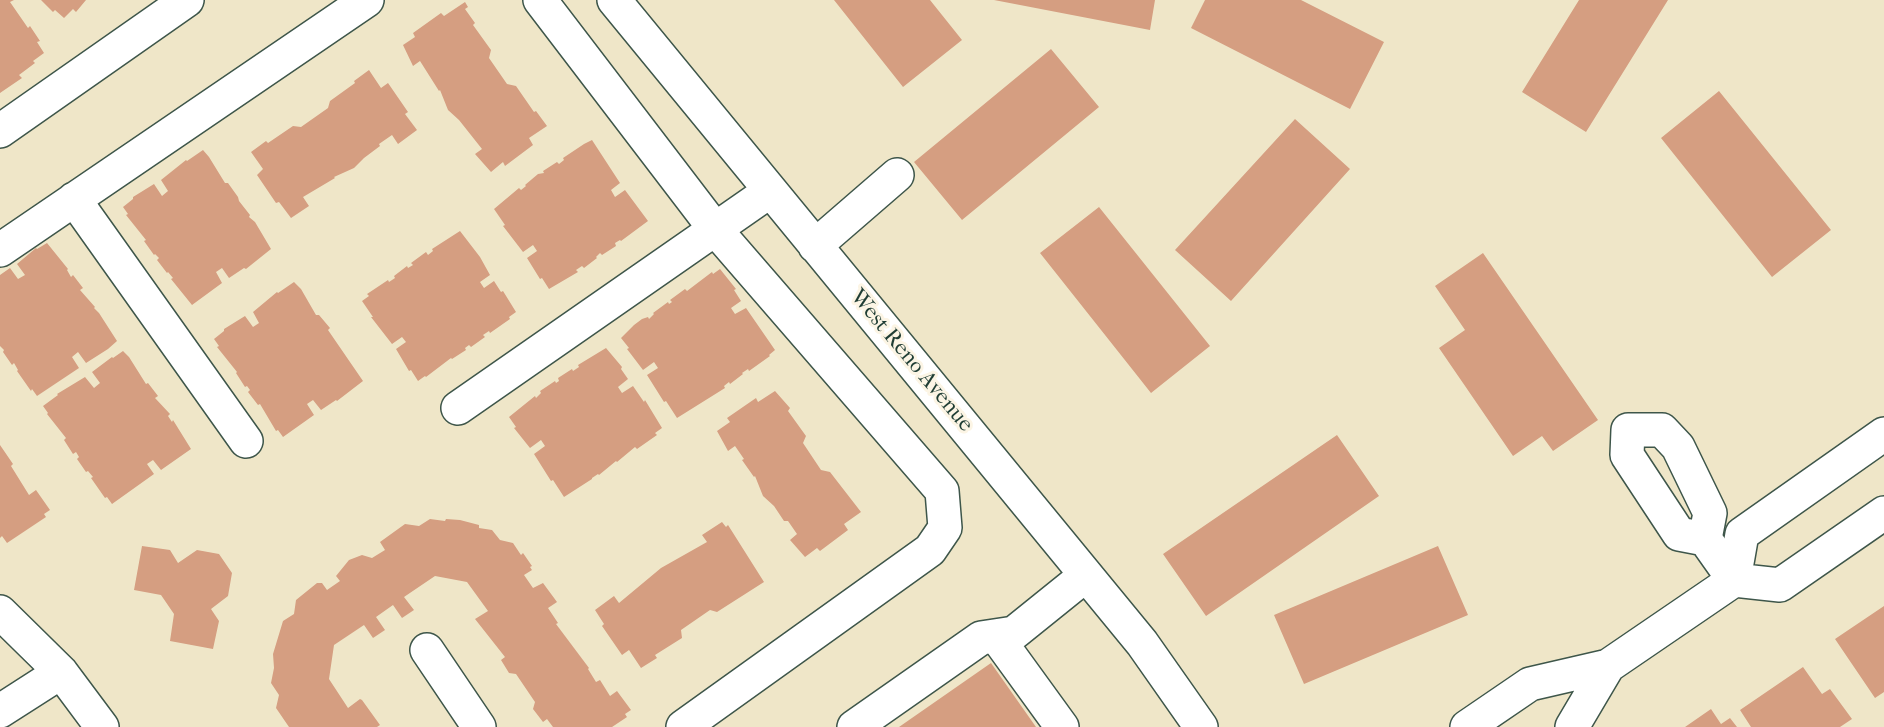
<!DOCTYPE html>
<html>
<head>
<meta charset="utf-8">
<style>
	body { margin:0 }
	canvas { display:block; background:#efe6c8 }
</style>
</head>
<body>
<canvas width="1884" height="727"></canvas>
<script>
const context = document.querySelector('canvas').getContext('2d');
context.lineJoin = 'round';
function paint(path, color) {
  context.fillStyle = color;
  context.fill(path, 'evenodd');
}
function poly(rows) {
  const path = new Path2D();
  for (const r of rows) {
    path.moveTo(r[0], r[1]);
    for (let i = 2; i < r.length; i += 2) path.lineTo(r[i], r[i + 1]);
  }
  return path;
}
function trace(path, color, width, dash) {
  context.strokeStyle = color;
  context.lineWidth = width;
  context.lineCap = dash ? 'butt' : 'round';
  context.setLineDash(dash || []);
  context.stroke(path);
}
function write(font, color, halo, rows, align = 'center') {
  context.font = font + ' "IM FELL French Canon",serif';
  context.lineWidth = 6;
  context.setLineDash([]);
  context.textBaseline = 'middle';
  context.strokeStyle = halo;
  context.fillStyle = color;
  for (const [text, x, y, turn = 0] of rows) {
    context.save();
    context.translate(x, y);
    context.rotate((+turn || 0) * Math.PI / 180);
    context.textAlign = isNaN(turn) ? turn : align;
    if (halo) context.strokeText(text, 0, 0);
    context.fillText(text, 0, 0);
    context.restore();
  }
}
paint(poly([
	[0,0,14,0,10,2,28,28,30,26,40,41,37,42,44,53,33,61,35,63,19,75,22,78,0,93],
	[41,0,86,0,76,12,73,9,64,18,55,10,53,12],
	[834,0,930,0,962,40,903,87],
	[994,0,1155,0,1150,30],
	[1205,0,1301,0,1384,42,1350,109,1191,28],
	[1579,0,1668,0,1586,132,1522,92],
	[465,2,468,7,465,9,475,23,473,25,491,50,489,58,507,84,516,86,534,112,536,111,547,126,529,138,533,145,505,166,503,162,491,172,475,154,482,149,459,120,448,110,440,90,439,91,420,61,413,66,403,45,415,37,413,33,441,13,444,16],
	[1051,49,1099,107,962,220,914,162],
	[369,70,381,88,388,83,408,112,405,114,417,130,398,144,392,135,379,144,380,146,364,158,354,168,334,177,335,178,303,197,309,206,291,218,279,202,276,203,257,175,263,169,251,152,266,141,268,143,293,126,301,127,328,108,330,101,355,83,354,81],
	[1719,91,1831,230,1772,277,1661,138],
	[1295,119,1350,169,1231,301,1175,250],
	[592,140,620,183,611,190,615,197,625,190,648,221,621,241,620,240,615,243,616,246,602,255,600,253,596,257,597,258,584,268,582,266,576,270,578,272,549,289,542,278,540,279,527,258,537,251,533,245,523,252,503,226,505,225,494,209,519,188,521,190,526,186,525,185,538,174,544,173,543,171,557,162,559,164,564,160,563,158,584,144],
	[203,150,209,157,225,183,228,183,238,197,239,201,250,215,249,217,255,222,271,249,246,269,244,268,229,278,222,268,216,272,222,283,192,305,171,279,173,278,168,272,167,273,157,260,159,258,155,254,154,255,144,241,146,240,126,215,128,214,123,207,133,199,133,197,154,184,162,196,168,191,161,180,186,160,187,161],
	[1099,207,1210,346,1151,393,1040,253],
	[460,231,480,257,490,275,480,282,484,288,494,281,501,292,503,291,516,312,509,317,510,319,490,333,489,331,483,335,485,337,471,347,469,345,465,348,466,350,452,359,451,358,426,377,425,376,418,381,411,370,409,371,396,349,406,342,402,337,392,344,371,317,373,317,362,301,369,296,367,294,388,280,389,282,395,278,394,276,407,266,408,268,413,265,411,263,426,252,428,255,433,251,432,249],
	[47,243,68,269,67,270,71,277,73,275,83,288,80,290,95,307,94,308,99,313,117,341,108,349,86,363,78,352,72,357,79,368,37,396,32,389,31,391,17,371,18,370,14,363,12,365,3,352,4,350,0,346,0,275,10,268,18,279,25,275,17,264,36,248,37,249],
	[1483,253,1598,420,1553,451,1542,436,1513,456,1439,348,1465,330,1435,286],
	[720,269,736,289,734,290,741,301,731,308,735,314,746,308,775,350,769,355,770,356,749,371,748,369,742,373,743,374,730,384,729,382,724,386,725,388,677,418,666,401,664,402,647,375,658,368,654,362,643,370,627,349,629,348,621,338,634,325,642,319,648,317,649,319,654,314,653,313,668,302,669,304,672,302,670,300,685,289,687,291,712,272,713,274],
	[294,282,301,289,316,315,319,315,330,328,328,330,363,381,337,401,336,400,321,410,313,400,307,404,314,415,283,437,278,430,276,431,260,404,258,405,248,392,250,390,247,386,245,387,236,373,237,372,217,347,219,346,214,339,224,331,224,329,245,316,253,327,259,323,253,312,277,292,278,293],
	[606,348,622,367,621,369,628,379,618,387,622,393,633,386,644,402,645,400,662,428,655,433,657,435,637,449,635,447,617,462,616,461,599,475,598,474,592,478,592,479,564,497,553,480,551,481,534,454,545,446,541,440,530,448,514,428,516,427,509,417,535,396,536,398,541,393,540,391,555,381,556,383,559,381,558,378,572,369,573,371,579,367,578,365],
	[123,351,129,357,146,384,148,383,158,396,155,398,170,414,168,416,172,422,173,420,191,449,161,470,153,460,147,464,154,474,112,504,107,497,105,498,91,478,93,477,88,471,86,472,77,459,79,457,76,452,73,454,64,440,66,438,47,414,48,413,43,406,58,395,57,394,85,377,94,388,100,383,92,372,112,357,113,358],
	[775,391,790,408,788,411,806,436,803,443,821,470,830,472,861,512,844,524,848,530,820,551,817,548,805,557,790,540,797,534,788,521,784,521,774,506,763,496,755,476,754,477,742,460,744,459,735,446,728,451,717,431,730,422,727,418,756,398,758,402],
	[1337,435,1379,496,1206,616,1163,554],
	[0,445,13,464,11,466,29,495,36,490,50,510,44,514,46,517,7,543,2,536,0,538],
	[430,519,445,521,446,519,460,520,479,525,479,528,492,530,500,540,513,543,521,555,523,553,532,566,530,567,532,570,524,575,533,588,543,583,557,602,548,608,558,623,556,624,589,668,588,669,596,682,600,680,610,696,617,691,631,710,625,714,627,717,612,727,553,727,547,719,543,722,533,709,535,702,516,674,509,673,501,660,505,657,475,619,488,611,467,582,435,576,404,597,414,610,402,618,393,605,376,617,385,630,373,638,364,625,334,645,329,679,348,708,360,699,362,700,380,725,377,727,289,727,276,708,279,695,271,683,274,668,273,654,283,621,294,614,296,600,317,583,322,583,327,590,340,581,336,576,349,560,362,555,372,558,385,550,380,542,405,524,419,526],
	[722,522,726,527,728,525,764,582,717,612,710,610,681,630,682,638,655,655,657,658,641,668,629,650,622,655,602,626,604,624,595,610,614,596,619,603,661,568,707,542,702,535],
	[142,546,170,550,178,563,197,550,219,554,232,573,228,596,211,609,219,621,213,649,170,641,174,614,161,595,134,590],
	[1438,546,1468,615,1304,684,1274,615],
	[1884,606,1884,692,1875,698,1835,639],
	[991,663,1036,727,899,727],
	[1803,667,1822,694,1830,689,1852,719,1840,727,1751,727,1740,710],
	[1711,709,1721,724,1730,718,1737,727,1685,727]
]), '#d59e81');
const minor = poly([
	[540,0,715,229,942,491,945,528,930,550,683,727],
	[614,0,1142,643,1201,727],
	[0,131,187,0],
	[74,199,246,441],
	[815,246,897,175],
	[0,250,367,0],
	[458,408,770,191],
	[1705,539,1710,513,1678,447,1662,430,1628,430,1627,455,1679,534,1705,539,1734,580],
	[0,612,61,672,102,727],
	[996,636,1062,727],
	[427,650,479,727],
	[0,711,61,672],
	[854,727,981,638,1014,633,1086,575]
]);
const major = poly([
	[1734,580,1742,534,1884,434],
	[1467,727,1530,684,1608,666,1734,580,1780,585,1884,513],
	[1572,727,1608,666]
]);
trace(minor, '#3e564a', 36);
trace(major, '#3e564a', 36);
trace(minor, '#fff', 33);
trace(major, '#fff', 33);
write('22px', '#1f3d34', '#fcf5e5', [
	["West Reno Avenue",911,361,50]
]);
</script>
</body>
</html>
